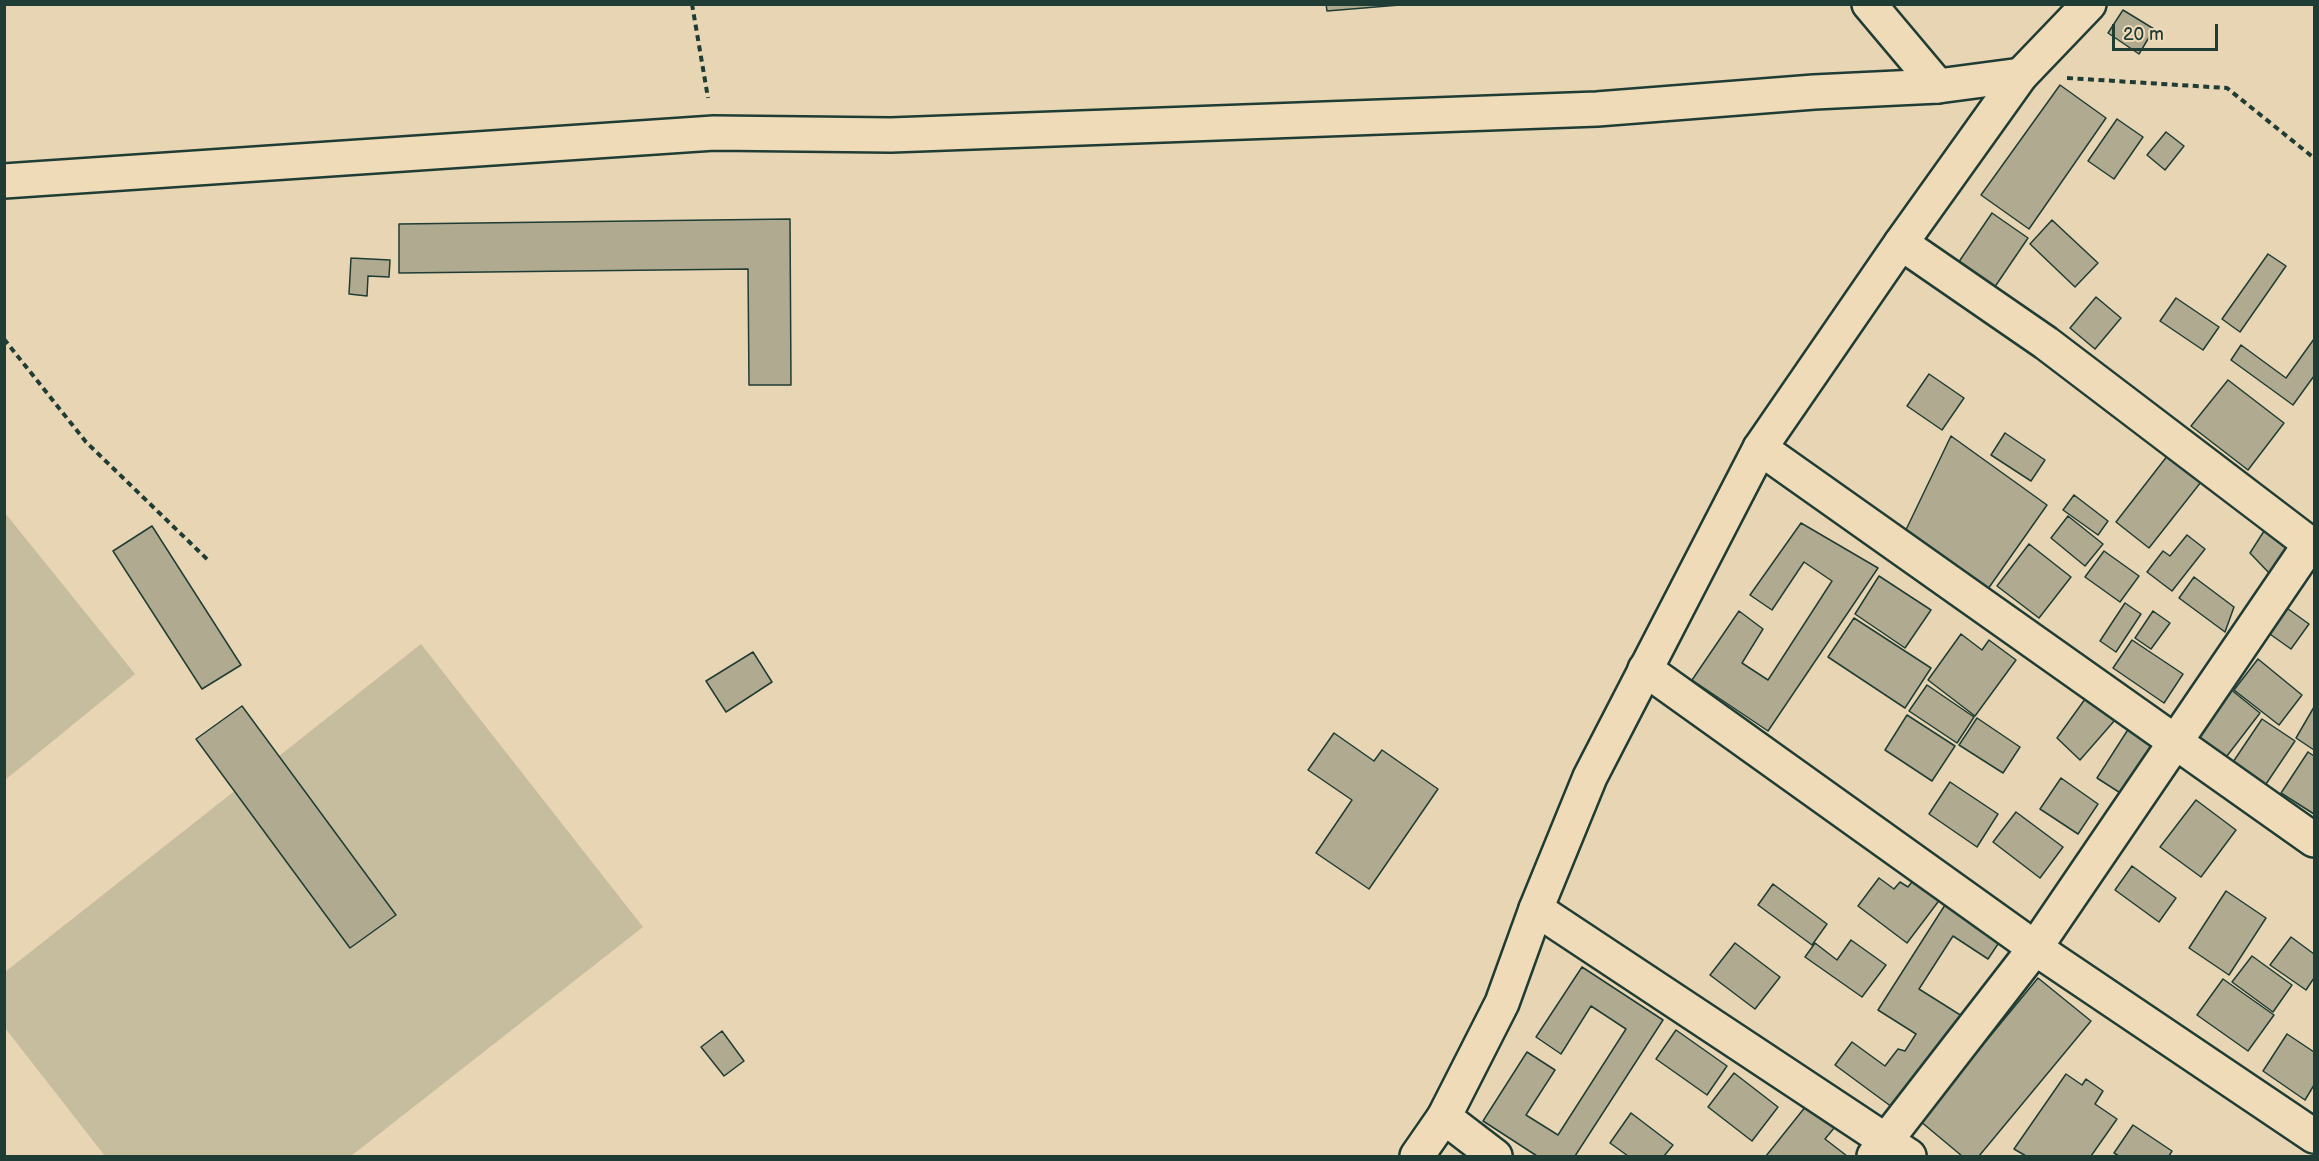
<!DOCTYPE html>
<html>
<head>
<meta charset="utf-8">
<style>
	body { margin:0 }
	#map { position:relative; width:2319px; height:1161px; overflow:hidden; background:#e8d5b4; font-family:"Balsamiq Sans",sans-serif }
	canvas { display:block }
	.frame { position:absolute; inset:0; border:6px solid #1f3d34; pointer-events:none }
	.scale { position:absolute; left:2112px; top:24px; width:106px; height:27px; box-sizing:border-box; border:3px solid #1f3d34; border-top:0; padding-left:8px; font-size:18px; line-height:21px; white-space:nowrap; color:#1f3d34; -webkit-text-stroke:4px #f0dbb9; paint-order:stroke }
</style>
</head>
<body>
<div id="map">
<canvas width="2319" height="1161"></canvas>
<div class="frame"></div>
<div class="scale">20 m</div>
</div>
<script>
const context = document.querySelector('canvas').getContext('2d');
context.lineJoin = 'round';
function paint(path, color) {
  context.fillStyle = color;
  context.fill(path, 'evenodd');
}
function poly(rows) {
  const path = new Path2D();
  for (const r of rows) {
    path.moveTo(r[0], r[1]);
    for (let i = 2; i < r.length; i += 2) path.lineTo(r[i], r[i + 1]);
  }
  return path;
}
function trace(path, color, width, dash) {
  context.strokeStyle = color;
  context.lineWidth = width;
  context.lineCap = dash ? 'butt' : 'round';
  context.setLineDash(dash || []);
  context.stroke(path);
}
paint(poly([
	[5,513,135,674,5,780,4,780],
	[421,644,643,927,351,1156,105,1156,5,1028,5,972]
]), '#c6bc9e');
const building = poly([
	[1326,4,1412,4,1327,11,1326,4],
	[2123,10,2154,29,2139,54,2108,33,2123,10],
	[2060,85,2106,118,2029,229,1981,195,2060,85],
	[2117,119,2143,137,2114,179,2088,161,2117,119],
	[2166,132,2184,146,2165,170,2147,155,2166,132],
	[1992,213,2028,238,1990,294,1954,269,1992,213],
	[790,219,791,385,749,385,748,269,399,273,399,224,790,219],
	[2052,220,2098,263,2075,287,2030,244,2052,220],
	[2268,254,2286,266,2240,332,2222,319,2268,254],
	[351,258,390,260,389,277,368,276,367,296,349,294,351,258],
	[2096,297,2121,318,2095,349,2070,328,2096,297],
	[2176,298,2219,327,2203,350,2160,321,2176,298],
	[2314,339,2314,376,2293,405,2231,360,2241,345,2286,378,2314,339],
	[1929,374,1964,398,1942,430,1907,406,1929,374],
	[2228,380,2284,423,2248,470,2191,426,2228,380],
	[2005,433,2045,460,2031,481,1991,455,2005,433],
	[1951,436,2047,505,1983,596,1903,536,1951,436],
	[2168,455,2201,482,2149,548,2116,522,2168,455],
	[2074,495,2108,521,2098,535,2063,510,2074,495],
	[2068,516,2103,544,2085,566,2051,538,2068,516],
	[1801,523,1878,568,1768,731,1692,680,1739,611,1763,629,1742,663,1768,680,1832,581,1804,562,1772,610,1750,595,1801,523],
	[152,526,241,665,202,689,113,551,152,526],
	[2266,528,2289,543,2270,574,2250,553,2266,528],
	[2187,535,2205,549,2172,591,2147,572,2163,551,2170,556,2187,535],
	[2029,544,2071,577,2039,618,1997,586,2029,544],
	[2104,551,2139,576,2120,602,2085,577,2104,551],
	[1879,576,1931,610,1905,648,1855,614,1879,576],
	[2194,577,2234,607,2225,632,2179,598,2194,577],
	[2125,603,2141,614,2116,652,2100,641,2125,603],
	[2284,606,2309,624,2291,649,2267,632,2284,606],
	[2153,611,2170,623,2151,649,2135,638,2153,611],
	[1854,618,1931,668,1905,708,1828,657,1854,618],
	[1961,634,1982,650,1989,640,2016,660,1975,716,1928,680,1961,634],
	[2132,640,2183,674,2164,703,2113,668,2132,640],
	[753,652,772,682,726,712,706,681,753,652],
	[2258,659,2302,695,2279,725,2234,690,2258,659],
	[1927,685,1974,717,1957,743,1909,711,1927,685],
	[2229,688,2260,713,2220,765,2190,742,2229,688],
	[2088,695,2115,720,2080,760,2057,738,2088,695],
	[242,706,396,915,350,948,196,739,242,706],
	[2314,707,2314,750,2296,738,2314,707],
	[1907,715,1955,746,1932,781,1885,750,1907,715],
	[1977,718,2020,747,2003,773,1959,745,1977,718],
	[2262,719,2295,741,2262,790,2229,768,2262,719],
	[2129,728,2156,746,2125,796,2097,778,2129,728],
	[1334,733,1374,761,1382,750,1438,789,1369,889,1316,853,1352,800,1308,770,1334,733],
	[2308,752,2314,756,2314,814,2281,793,2308,752],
	[2061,778,2098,804,2078,834,2040,809,2061,778],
	[1950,782,1998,814,1977,847,1929,814,1950,782],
	[2196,800,2236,830,2201,877,2160,847,2196,800],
	[2016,812,2063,847,2040,878,1993,842,2016,812],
	[2132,866,2176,898,2159,922,2115,890,2132,866],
	[1879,878,1894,889,1900,882,1908,887,1915,878,1941,898,1907,943,1858,906,1879,878],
	[1773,884,1827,924,1812,945,1758,905,1773,884],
	[2226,891,2266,918,2229,975,2189,948,2226,891],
	[1945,905,2000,941,1988,959,1953,936,1919,989,1973,1023,1896,1110,1835,1065,1852,1042,1885,1066,1898,1049,1905,1051,1916,1034,1878,1010,1945,905],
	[2291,937,2314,954,2314,978,2306,990,2270,965,2291,937],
	[1851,940,1886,965,1862,997,1805,957,1815,943,1837,960,1851,940],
	[1735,943,1780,977,1755,1009,1710,975,1735,943],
	[2252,956,2292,985,2273,1012,2232,982,2252,956],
	[1582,967,1663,1020,1575,1156,1537,1156,1483,1121,1527,1052,1555,1070,1526,1115,1558,1135,1626,1029,1591,1006,1561,1054,1536,1037,1582,967],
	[2038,978,2091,1021,1979,1156,1962,1156,1920,1121,2038,978],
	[2223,979,2274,1015,2248,1051,2197,1015,2223,979],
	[1676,1030,1727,1066,1707,1095,1656,1059,1676,1030],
	[722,1031,744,1061,724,1076,701,1047,722,1031],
	[2287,1034,2314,1052,2314,1085,2305,1100,2263,1071,2287,1034],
	[1734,1073,1778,1107,1752,1141,1708,1107,1734,1073],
	[2066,1074,2082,1085,2086,1079,2103,1091,2095,1104,2117,1119,2091,1156,2026,1156,2014,1149,2066,1074],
	[1806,1106,1834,1128,1825,1139,1847,1156,1766,1156,1806,1106],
	[1631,1113,1673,1145,1664,1156,1628,1156,1610,1143,1631,1113],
	[2133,1125,2172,1151,2169,1156,2119,1156,2114,1153,2133,1125]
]);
paint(building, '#b0aa90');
trace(building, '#1f3d34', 1.5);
const minor = poly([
	[1869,4,1938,86],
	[1901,243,2046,343,2314,547],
	[1760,448,2314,840],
	[1645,669,2035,948,2314,1136],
	[1536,909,1909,1156],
	[1444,1117,1495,1156],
	[1874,1156,2035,948,2310,544]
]);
const tertiary = poly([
	[4,181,714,133,891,135,1597,109,1814,92,1938,86,2021,75]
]);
const primary = poly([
	[1417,1156,1444,1117,1502,1003,1536,909,1590,777,1760,448,1901,243,2021,75,2089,4]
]);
trace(minor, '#1f3d34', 38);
trace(tertiary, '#1f3d34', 38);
trace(primary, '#1f3d34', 38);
trace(poly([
	[692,4,708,98],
	[2067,78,2227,88,2314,158],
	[4,339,86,442,210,562]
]), '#1f3d34', 4, [6, 4.5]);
trace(minor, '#f0dbb9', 33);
trace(tertiary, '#f0dbb9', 33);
trace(primary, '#f0dbb9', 33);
</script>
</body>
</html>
